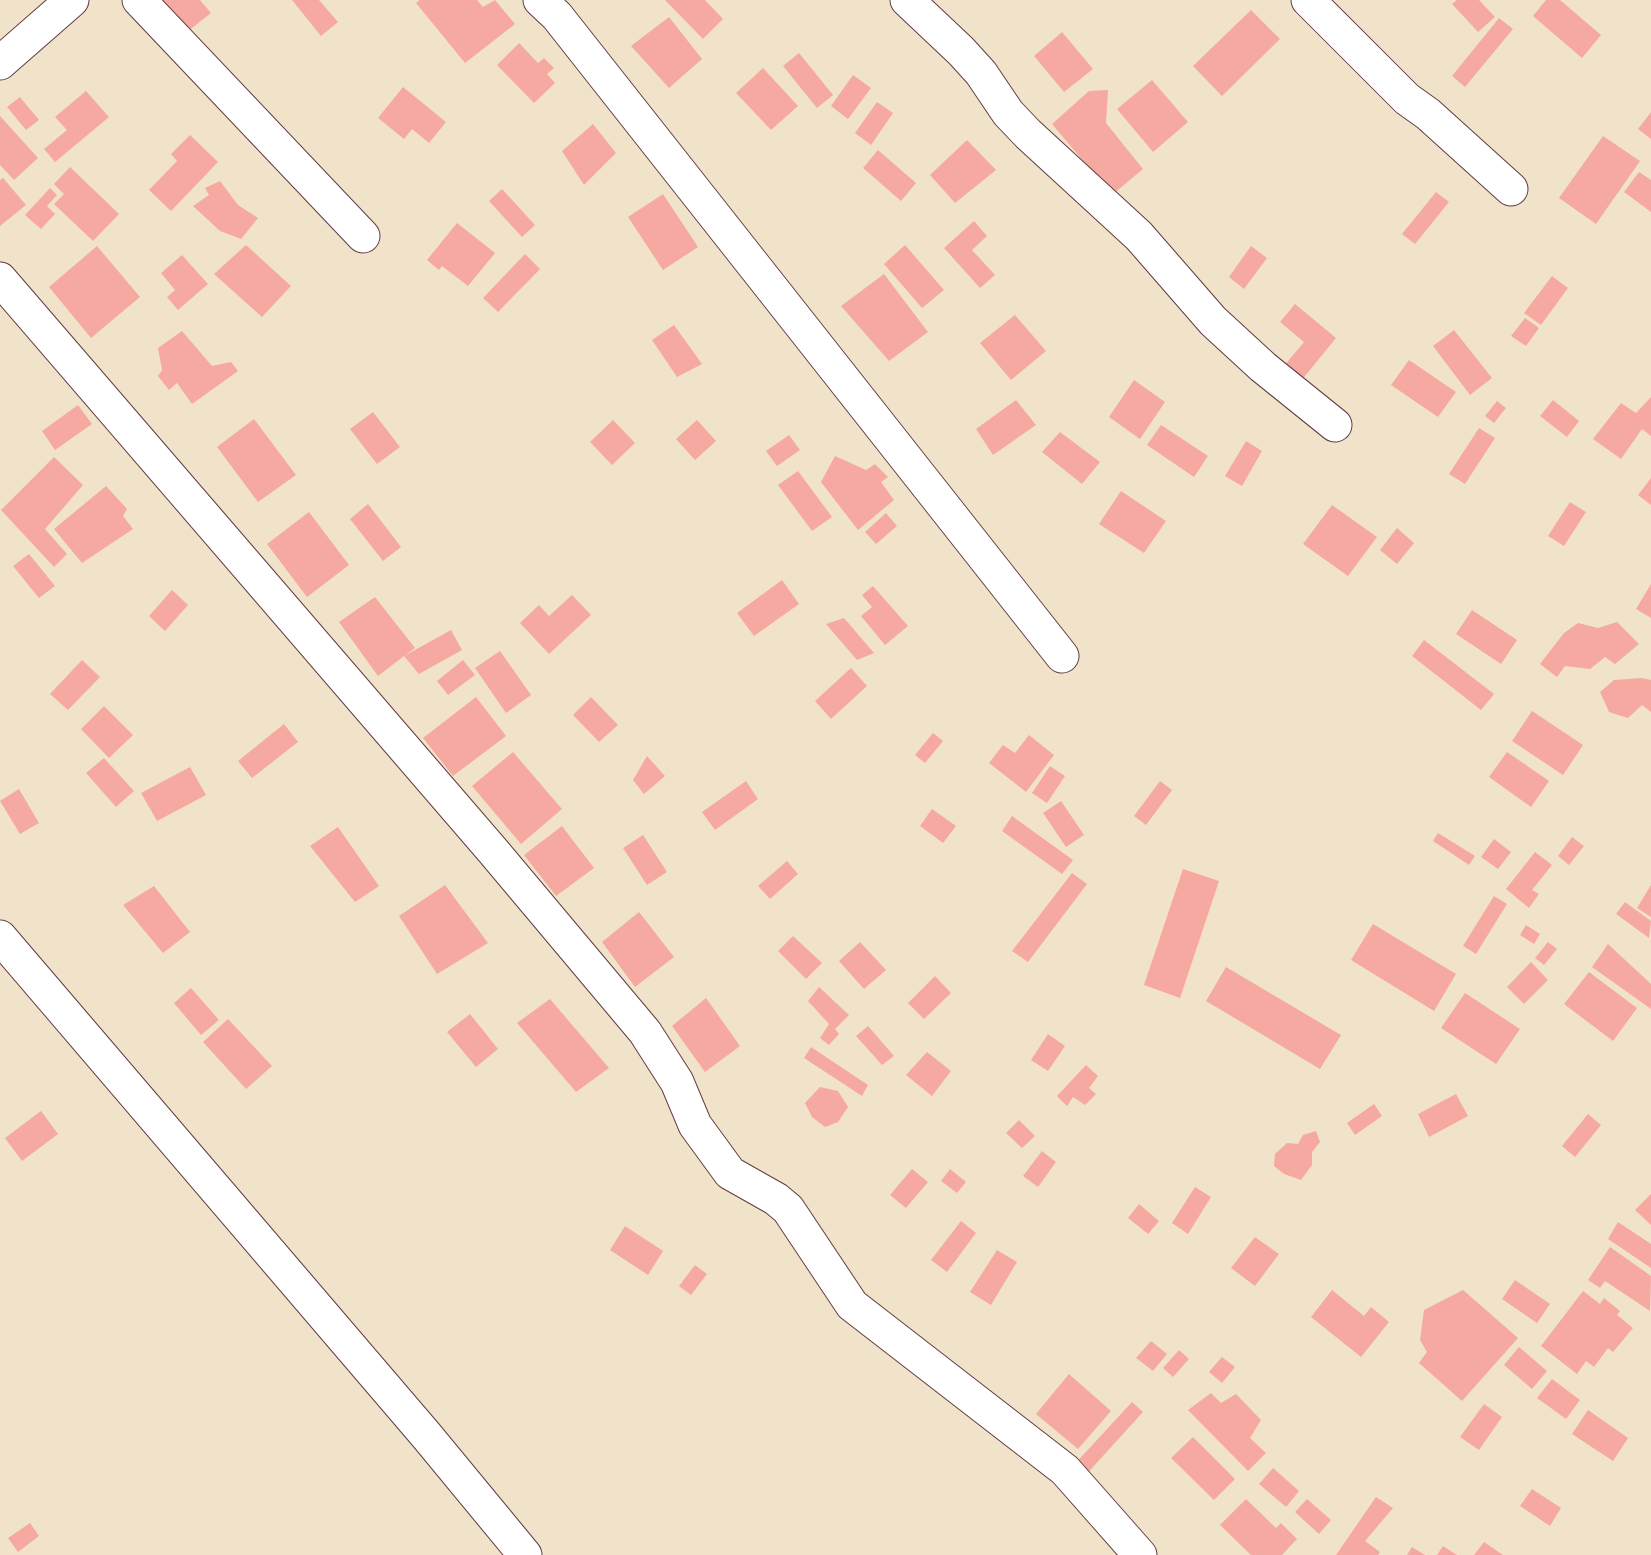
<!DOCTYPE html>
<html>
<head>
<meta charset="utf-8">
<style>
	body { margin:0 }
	canvas { display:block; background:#f0e3c9 }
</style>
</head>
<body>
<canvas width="1651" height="1555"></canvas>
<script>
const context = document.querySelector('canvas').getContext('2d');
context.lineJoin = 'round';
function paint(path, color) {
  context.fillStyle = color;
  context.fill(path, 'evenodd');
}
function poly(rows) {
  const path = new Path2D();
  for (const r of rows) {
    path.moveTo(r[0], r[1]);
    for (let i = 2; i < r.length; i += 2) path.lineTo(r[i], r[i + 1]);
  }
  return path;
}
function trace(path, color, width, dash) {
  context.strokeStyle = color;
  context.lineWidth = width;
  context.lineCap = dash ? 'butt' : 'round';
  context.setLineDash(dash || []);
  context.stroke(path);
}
paint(poly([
	[160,0,200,0,211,13,187,32],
	[292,0,319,0,338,22,321,36],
	[420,0,477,0,483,7,495,0,515,24,465,63,416,3],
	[665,0,705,0,723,19,703,39],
	[1457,0,1479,0,1495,17,1478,32,1452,4],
	[1546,0,1560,0,1601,35,1582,58,1533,16],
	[1251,10,1280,39,1222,96,1193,66],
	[669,17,702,59,669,88,631,46],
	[1499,18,1513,29,1465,87,1452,76],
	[1062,32,1093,69,1064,92,1034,56],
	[519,43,538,63,544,58,554,68,547,74,555,83,534,103,497,65],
	[799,53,833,95,817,108,783,66],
	[763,68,798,106,771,130,736,93],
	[853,75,871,88,848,119,831,106],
	[1152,80,1188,122,1153,152,1117,109],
	[403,87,446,122,429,143,412,129,404,139,378,118],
	[1108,90,1106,123,1143,169,1112,195,1052,124,1089,91],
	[86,91,109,117,55,162,44,149,67,130,55,117],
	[20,97,39,120,26,130,7,107],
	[877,102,893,113,871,145,855,133],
	[1651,112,1651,139,1638,129],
	[0,116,38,158,14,180,0,165],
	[593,124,616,153,584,185,562,151],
	[190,135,218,162,171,211,149,190,177,161,171,154],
	[1603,136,1640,161,1596,224,1559,198],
	[967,140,996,170,955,203,930,175],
	[878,150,916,183,901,201,863,168],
	[70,167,119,214,93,241,54,204,64,194,54,184],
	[1639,172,1651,180,1651,212,1624,192],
	[3,178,26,205,0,226,0,180],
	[220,181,238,205,258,218,241,239,220,231,193,206,209,195,205,188],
	[50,188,57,195,47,206,55,214,41,229,25,215],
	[502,189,535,225,522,237,489,201],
	[1436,192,1449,202,1415,244,1402,234],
	[663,194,698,247,663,270,628,217],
	[974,221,987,236,972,250,995,275,980,288,944,248],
	[457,223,495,253,468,286,442,266,439,270,427,260],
	[246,245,291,286,262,317,214,274],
	[905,245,944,290,922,308,884,264],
	[97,246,140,297,91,338,49,287],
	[1251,246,1267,258,1244,289,1229,277],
	[525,254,540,269,498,312,483,298],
	[182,255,208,284,178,310,167,297,175,290,161,273],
	[884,274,928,332,889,361,841,306],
	[1552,276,1568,288,1541,325,1524,313],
	[1295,304,1336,338,1301,381,1284,366,1304,342,1280,322],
	[1015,315,1046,351,1011,380,980,343],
	[1525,318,1539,328,1526,346,1511,336],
	[674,325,702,364,677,377,652,340],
	[1454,330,1492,378,1470,395,1433,346],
	[182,331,212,366,231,362,238,371,192,404,177,383,169,390,158,376,162,370,158,348],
	[1409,360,1456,392,1438,417,1391,385],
	[1134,380,1165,402,1140,439,1109,417],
	[1651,397,1651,436,1642,429,1621,459,1593,439,1621,403,1636,413],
	[1016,400,1036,425,993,455,976,429],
	[1553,400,1579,421,1567,437,1540,416],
	[1497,401,1506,408,1494,423,1485,416],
	[78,405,92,424,55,450,42,431],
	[373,412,400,447,377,464,350,429],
	[254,419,296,475,258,502,217,447],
	[613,420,635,443,612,465,590,442],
	[697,420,716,441,695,460,676,439],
	[1161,425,1208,456,1194,477,1147,445],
	[1479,428,1495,438,1465,484,1449,474],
	[1060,432,1100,462,1082,484,1042,452],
	[789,435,800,450,777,466,766,451],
	[1246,441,1262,451,1242,486,1225,476],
	[835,456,866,470,875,464,888,477,881,482,894,500,858,530,821,482],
	[54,457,83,485,45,529,67,554,54,567,1,510],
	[798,471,832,517,812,531,778,485],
	[1651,478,1651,505,1638,495],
	[106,486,127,509,123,516,133,529,82,563,54,529],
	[1121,491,1166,521,1144,553,1099,524],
	[1570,502,1586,512,1564,546,1548,536],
	[368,504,401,547,383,561,350,519],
	[1332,505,1377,537,1348,576,1303,544],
	[309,512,349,565,307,597,267,544],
	[886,513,897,526,876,544,865,532],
	[1397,528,1414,543,1397,564,1380,550],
	[29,554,55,586,39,598,13,566],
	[782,580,799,604,754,636,737,613],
	[1651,584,1651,618,1636,609],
	[873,586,908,626,885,645,861,616,872,607,862,595],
	[172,590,188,605,165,631,149,616],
	[572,595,591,615,549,654,520,623,539,605,549,616],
	[375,597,415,648,404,656,451,630,462,650,419,674,404,656,378,676,339,622],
	[1472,610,1517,640,1501,664,1456,634],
	[844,618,874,653,857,660,826,624],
	[1617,622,1639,644,1615,664,1605,657,1590,669,1565,666,1557,677,1540,664,1564,633,1578,623,1598,628],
	[1424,640,1494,694,1481,710,1412,656],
	[500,651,531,695,506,713,475,668],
	[82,660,100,677,68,710,50,694],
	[463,660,475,675,448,695,437,681],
	[851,668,867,686,831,719,815,701],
	[1642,678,1651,680,1651,712,1642,705,1628,718,1609,712,1600,692,1614,680],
	[476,697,506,736,453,776,423,738],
	[591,697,618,725,599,742,573,715],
	[104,706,133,735,109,758,81,729],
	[1532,711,1583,745,1563,775,1512,741],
	[284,724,298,742,252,778,238,761],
	[933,733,943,741,925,763,915,755],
	[1029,735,1054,755,1026,792,989,763,1003,745,1015,753],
	[513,752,562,809,521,844,472,786],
	[1507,752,1549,781,1531,807,1489,777],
	[647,756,665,776,644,794,633,780],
	[104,758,134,791,116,807,86,773],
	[1050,766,1065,776,1047,803,1032,793],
	[190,767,206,795,157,821,141,793],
	[746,781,758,799,715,830,702,812],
	[1160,781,1172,790,1146,825,1134,816],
	[19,789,39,823,20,834,0,801],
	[1061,801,1084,835,1066,847,1043,813],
	[932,809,956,826,943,843,920,826],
	[1012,816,1073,860,1062,874,1002,831],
	[562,826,594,868,556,896,524,855],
	[338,827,379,886,355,902,310,846],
	[1438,833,1475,856,1469,865,1433,841],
	[643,835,667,872,647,885,623,848],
	[1572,837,1584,846,1569,865,1558,856],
	[1494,839,1511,852,1498,869,1481,857],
	[1535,852,1552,865,1532,890,1539,894,1529,908,1506,889],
	[787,861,798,874,770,899,758,886],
	[1183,869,1219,881,1180,998,1144,985],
	[1072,873,1087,884,1028,962,1012,951],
	[445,885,488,943,437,974,399,916],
	[1651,885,1651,917,1637,908],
	[154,886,190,932,163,953,123,905],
	[1494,896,1507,904,1476,954,1463,946],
	[1625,902,1651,921,1649,938,1616,914],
	[639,912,674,957,635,987,602,942],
	[1373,924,1456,974,1434,1011,1351,960],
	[1526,925,1540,934,1534,944,1520,935],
	[793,936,822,963,806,979,778,951],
	[860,942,886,970,864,989,839,961],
	[1548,942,1557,949,1544,965,1535,958],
	[1608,944,1651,984,1651,1009,1592,967],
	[1531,962,1548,980,1524,1004,1507,987],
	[1226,967,1341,1035,1320,1069,1206,1001],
	[1589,972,1637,1008,1613,1041,1564,1004],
	[935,976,951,993,924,1019,908,1003],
	[819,987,849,1015,835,1029,839,1034,829,1045,820,1038,829,1024,808,1001],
	[191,988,219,1020,201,1035,174,1003],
	[1465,993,1520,1029,1496,1064,1441,1028],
	[706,998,740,1046,705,1072,672,1026],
	[550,999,609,1068,576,1092,517,1023],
	[470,1014,498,1049,476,1067,447,1032],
	[228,1019,272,1066,246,1089,203,1042],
	[868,1026,894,1056,882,1065,856,1036],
	[1048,1034,1065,1046,1048,1071,1031,1060],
	[811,1047,868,1085,862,1096,804,1058],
	[927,1052,951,1071,932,1096,906,1075],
	[1086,1065,1098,1076,1089,1088,1096,1094,1085,1105,1073,1097,1067,1106,1057,1096],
	[820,1087,838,1091,848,1107,838,1122,825,1127,812,1117,805,1103],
	[1456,1094,1468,1116,1429,1137,1418,1114],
	[1374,1104,1382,1116,1355,1135,1347,1123],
	[41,1111,58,1134,22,1161,5,1138],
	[1588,1114,1601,1125,1575,1157,1562,1146],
	[1019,1120,1035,1136,1022,1148,1006,1133],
	[1316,1131,1320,1142,1312,1152,1312,1165,1301,1180,1284,1174,1274,1166,1275,1154,1287,1143,1298,1144,1303,1135],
	[1042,1151,1056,1162,1038,1187,1023,1176],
	[912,1169,928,1182,906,1208,890,1195],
	[950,1169,966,1182,957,1193,941,1181],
	[1195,1187,1211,1197,1188,1234,1172,1223],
	[1651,1194,1651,1225,1635,1210],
	[1139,1204,1159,1221,1148,1234,1128,1218],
	[961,1221,976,1233,947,1272,931,1260],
	[1618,1222,1651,1244,1651,1268,1608,1239],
	[625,1226,663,1251,648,1275,610,1250],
	[1255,1237,1279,1254,1255,1286,1231,1268],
	[1610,1247,1651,1276,1650,1311,1605,1281,1600,1288,1588,1280],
	[997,1250,1017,1262,991,1305,970,1292],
	[695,1265,707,1274,691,1295,679,1286],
	[1515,1280,1550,1304,1537,1323,1502,1299],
	[1332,1290,1364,1316,1371,1307,1389,1322,1361,1357,1311,1317],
	[1463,1290,1518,1338,1462,1401,1419,1363,1427,1352,1420,1340,1424,1310],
	[1583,1291,1600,1304,1604,1298,1620,1311,1617,1315,1633,1328,1613,1352,1608,1348,1594,1367,1586,1361,1577,1374,1541,1346],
	[1151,1341,1167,1354,1153,1371,1136,1358],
	[1519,1347,1547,1371,1532,1389,1504,1365],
	[1179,1350,1189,1359,1173,1377,1163,1368],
	[1222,1357,1235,1367,1222,1383,1209,1372],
	[1069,1374,1111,1411,1078,1449,1036,1414],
	[1552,1379,1580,1400,1566,1419,1537,1398],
	[1211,1393,1221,1403,1236,1394,1261,1420,1250,1438,1266,1453,1248,1471,1188,1410],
	[1132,1402,1143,1412,1083,1478,1072,1467],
	[1484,1404,1502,1417,1479,1450,1460,1437],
	[1588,1410,1628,1438,1613,1461,1572,1434],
	[1193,1437,1235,1479,1214,1500,1171,1458],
	[1273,1468,1299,1491,1286,1507,1259,1484],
	[1532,1489,1561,1508,1550,1526,1520,1506],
	[1376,1497,1393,1508,1365,1541,1380,1552,1378,1555,1336,1555],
	[1246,1499,1276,1528,1281,1523,1297,1539,1282,1555,1251,1555,1220,1525],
	[1307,1499,1331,1520,1319,1534,1295,1512],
	[30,1523,39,1536,18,1552,8,1538],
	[1484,1542,1503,1555,1474,1555],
	[1443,1546,1457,1555,1437,1555],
	[1412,1547,1425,1555,1407,1555]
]), '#f6a9a1');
const minor = poly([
	[139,0,363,236],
	[540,0,557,16,1062,656],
	[907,0,961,51,981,73,1008,113,1028,134,1139,236,1213,321,1263,367,1335,425],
	[1308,0,1407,99,1428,114,1511,189],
	[0,63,72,0],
	[0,279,493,851,645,1032,677,1082,695,1125,730,1173,776,1199,788,1209,852,1305,1065,1470,1140,1555],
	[0,937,426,1435,525,1555]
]);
trace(minor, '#633c43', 35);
trace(minor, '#fff', 33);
</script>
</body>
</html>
